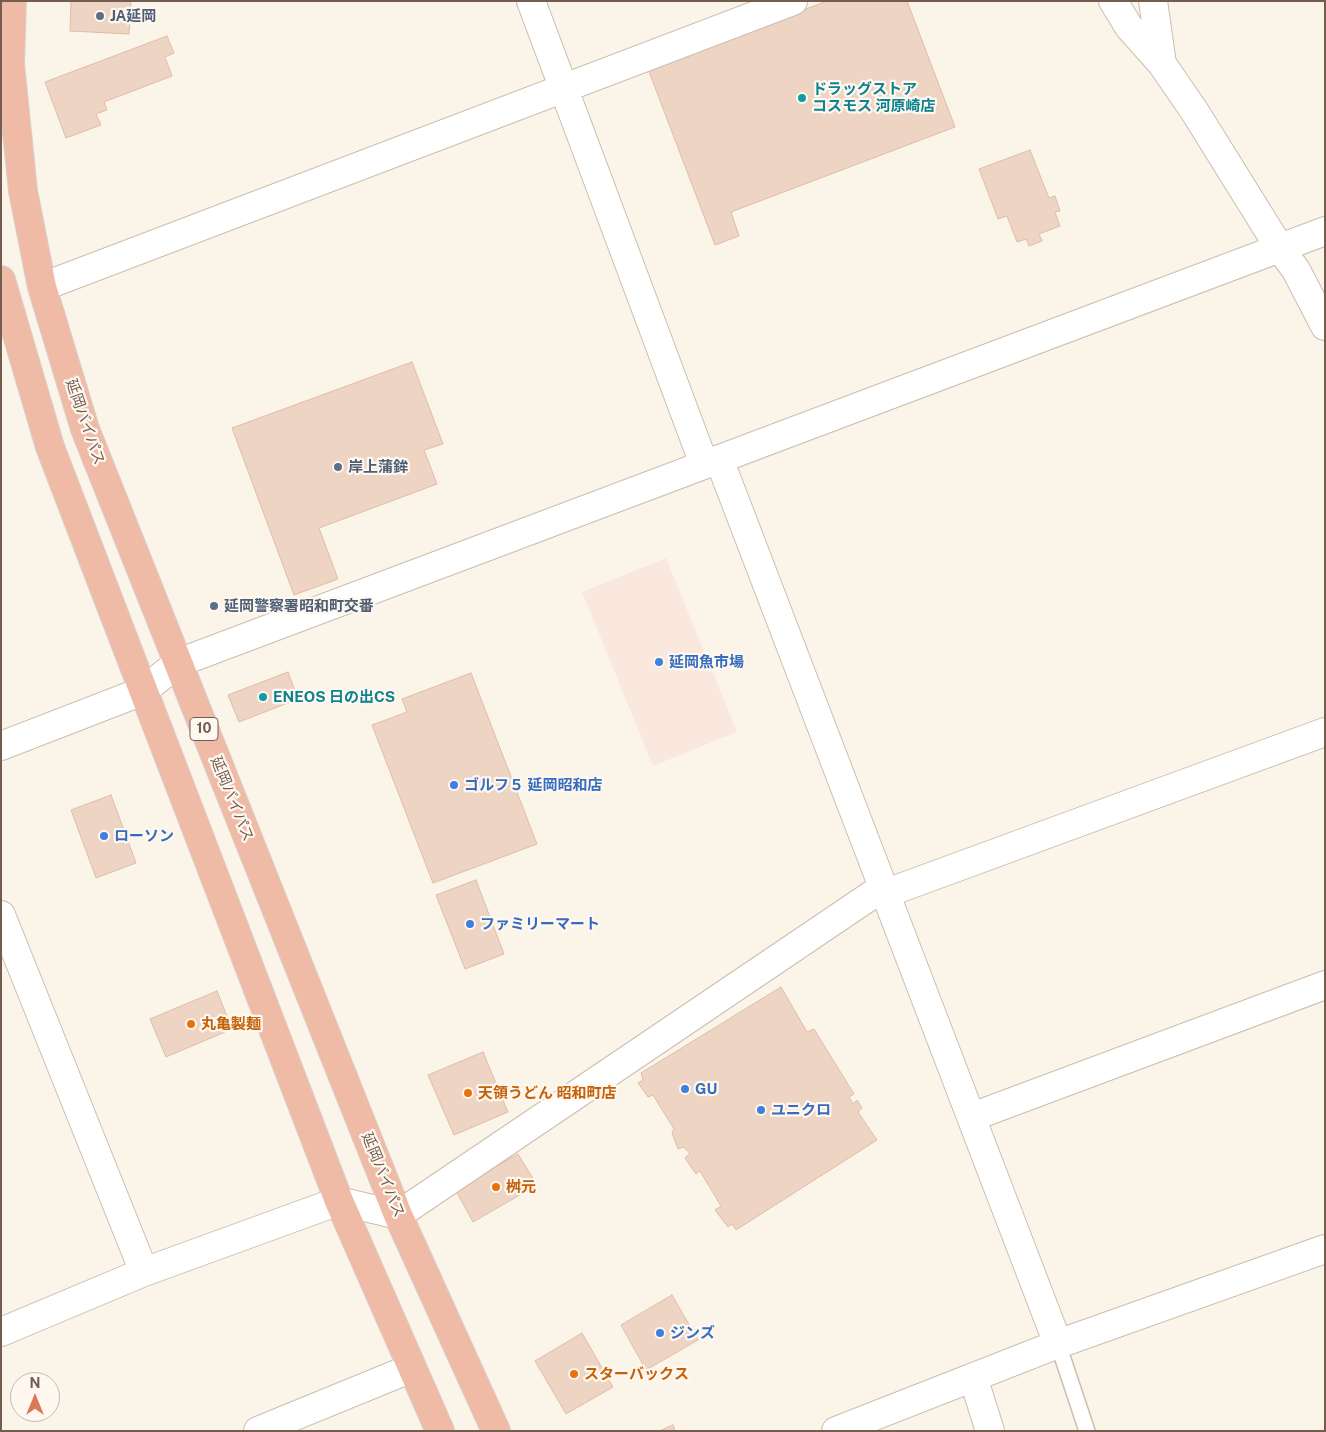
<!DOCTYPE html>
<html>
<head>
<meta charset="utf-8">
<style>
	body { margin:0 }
	#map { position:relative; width:1326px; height:1432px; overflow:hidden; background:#fbf4e9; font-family:"Public Sans",sans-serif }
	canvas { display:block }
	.frame { position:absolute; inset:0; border:2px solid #735d4f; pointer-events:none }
	.north { position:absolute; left:10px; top:1372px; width:50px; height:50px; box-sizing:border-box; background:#fef8f0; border:1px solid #c6bab0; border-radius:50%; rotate:0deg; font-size:14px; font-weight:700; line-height:20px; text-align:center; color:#735d4f }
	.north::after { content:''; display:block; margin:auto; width:18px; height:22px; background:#da795a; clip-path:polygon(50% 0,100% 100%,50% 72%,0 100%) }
</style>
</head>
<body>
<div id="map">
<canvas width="1326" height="1432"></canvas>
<div class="frame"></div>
<div class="north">N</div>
</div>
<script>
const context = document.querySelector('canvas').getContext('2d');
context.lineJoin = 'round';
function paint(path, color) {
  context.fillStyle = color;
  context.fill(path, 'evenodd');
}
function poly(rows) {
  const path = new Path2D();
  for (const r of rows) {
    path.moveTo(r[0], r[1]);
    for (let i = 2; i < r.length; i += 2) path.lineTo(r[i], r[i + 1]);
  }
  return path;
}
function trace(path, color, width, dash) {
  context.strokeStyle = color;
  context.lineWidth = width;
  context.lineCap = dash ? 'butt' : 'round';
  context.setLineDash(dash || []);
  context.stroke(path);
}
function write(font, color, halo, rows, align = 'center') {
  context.font = font + ' "Public Sans","Noto Sans JP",sans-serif';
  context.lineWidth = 4.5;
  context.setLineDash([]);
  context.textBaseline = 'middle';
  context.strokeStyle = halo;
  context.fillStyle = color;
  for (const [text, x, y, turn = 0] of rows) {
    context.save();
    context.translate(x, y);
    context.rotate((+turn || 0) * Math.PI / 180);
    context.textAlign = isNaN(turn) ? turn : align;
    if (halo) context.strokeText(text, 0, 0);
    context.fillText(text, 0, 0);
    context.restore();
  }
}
paint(poly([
	[666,558,737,732,653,766,582,592]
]), '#fae7de');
const building = poly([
	[71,1,131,1,129,34,70,31,71,1],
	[827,1,907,1,955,127,731,212,739,236,715,245,648,69,827,1],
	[167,36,174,53,165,57,172,76,104,102,107,110,96,114,101,125,66,138,45,82,167,36],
	[1030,150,1049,198,1055,196,1060,211,1055,212,1060,226,1039,234,1042,241,1029,246,1026,239,1017,242,1007,216,998,219,979,169,1030,150],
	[412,362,443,444,424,450,437,484,319,528,338,579,294,595,232,428,412,362],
	[288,672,298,699,239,722,228,695,288,672],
	[471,673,537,844,433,883,372,725,407,712,402,699,471,673],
	[111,795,136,863,96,878,71,810,111,795],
	[476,880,504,954,465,969,436,895,476,880],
	[781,987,807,1032,814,1029,854,1094,849,1097,853,1104,857,1100,862,1108,858,1112,877,1140,736,1230,732,1224,728,1227,715,1210,721,1206,700,1171,696,1174,685,1158,690,1153,683,1147,678,1149,672,1133,674,1129,653,1095,648,1097,638,1083,643,1080,641,1073,781,987],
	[217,991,232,1029,166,1057,150,1019,217,991],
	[483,1052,508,1112,454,1135,428,1075,483,1052],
	[518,1154,537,1185,473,1222,455,1189,518,1154],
	[672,1295,698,1340,646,1370,621,1325,672,1295],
	[582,1333,613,1387,566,1414,535,1361,582,1333],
	[673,1425,675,1431,659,1431,673,1425]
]);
paint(building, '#eed5c3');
trace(building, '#dfbca5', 1);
const lane = poly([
	[1058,1344,1087,1431]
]);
const street = poly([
	[531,1,704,464],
	[1113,1,1129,27,1162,64,1195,112,1279,247,1296,270,1325,326],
	[1153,1,1162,64],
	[42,287,793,1],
	[719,459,1058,1344],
	[1,746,143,691,178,663,1325,231],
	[884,894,1325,732],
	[1,915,144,1272],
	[972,1117,1325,985],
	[1,1332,144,1272,339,1201,398,1215,882,888],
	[973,1377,990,1431],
	[258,1431,412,1368],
	[836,1431,1058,1344,1325,1249]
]);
const highway = poly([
	[12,1,10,64,23,191,42,287,85,429,398,1215,496,1431],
	[1,280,50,447,339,1201,440,1431]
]);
trace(lane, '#ccbdb0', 18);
trace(street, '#ccbdb0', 30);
trace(highway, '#d8d2ce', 30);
trace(lane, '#fff', 15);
trace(street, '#fff', 28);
trace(highway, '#efbaa6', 28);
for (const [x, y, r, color] of [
	[100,16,5,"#5c6f8a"],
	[802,98,5,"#0f9aa8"],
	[338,467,5,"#5c6f8a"],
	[214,606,5,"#5c6f8a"],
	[659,662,5,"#3f7fe0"],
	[263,697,5,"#0f9aa8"],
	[454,785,5,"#3f7fe0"],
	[104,836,5,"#3f7fe0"],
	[470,924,5,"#3f7fe0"],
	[191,1024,5,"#e8710a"],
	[685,1089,5,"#3f7fe0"],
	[468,1093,5,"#e8710a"],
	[761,1110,5,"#3f7fe0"],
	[496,1187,5,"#e8710a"],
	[660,1333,5,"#3f7fe0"],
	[574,1374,5,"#e8710a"]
]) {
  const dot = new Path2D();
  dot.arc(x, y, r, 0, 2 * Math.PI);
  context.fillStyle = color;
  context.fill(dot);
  trace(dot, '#fef8f0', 2);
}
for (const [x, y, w] of [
	[204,729,28]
]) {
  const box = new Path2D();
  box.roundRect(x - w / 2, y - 11.5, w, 23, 4);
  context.fillStyle = '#fef8f0';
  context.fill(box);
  trace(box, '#735d4f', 1);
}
write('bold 14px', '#735d4f', null, [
	["10",204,729]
]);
write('bold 15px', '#4e5e75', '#fef8f0', [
	["JA延岡",110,16],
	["岸上蒲鉾",348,467],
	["延岡警察署昭和町交番",224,606]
], 'left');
write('bold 15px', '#0d838f', '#fef8f0', [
	["ドラッグストア",812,89],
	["コスモス 河原崎店",812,106],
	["ENEOS 日の出CS",273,697]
], 'left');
write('15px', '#735d4f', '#fef8f0', [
	["延岡バイパス",85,422,71],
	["延岡バイパス",232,799,68],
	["延岡バイパス",383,1175,68]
]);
write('bold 15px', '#366cbe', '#fef8f0', [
	["延岡魚市場",669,662],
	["ゴルフ５ 延岡昭和店",464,785],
	["ローソン",114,836],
	["ファミリーマート",480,924],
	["GU",695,1089],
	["ユニクロ",771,1110],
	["ジンズ",670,1333]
], 'left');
write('bold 15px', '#c56008', '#fef8f0', [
	["丸亀製麺",201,1024],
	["天領うどん 昭和町店",478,1093],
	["桝元",506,1187],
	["スターバックス",584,1374]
], 'left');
</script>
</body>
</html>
